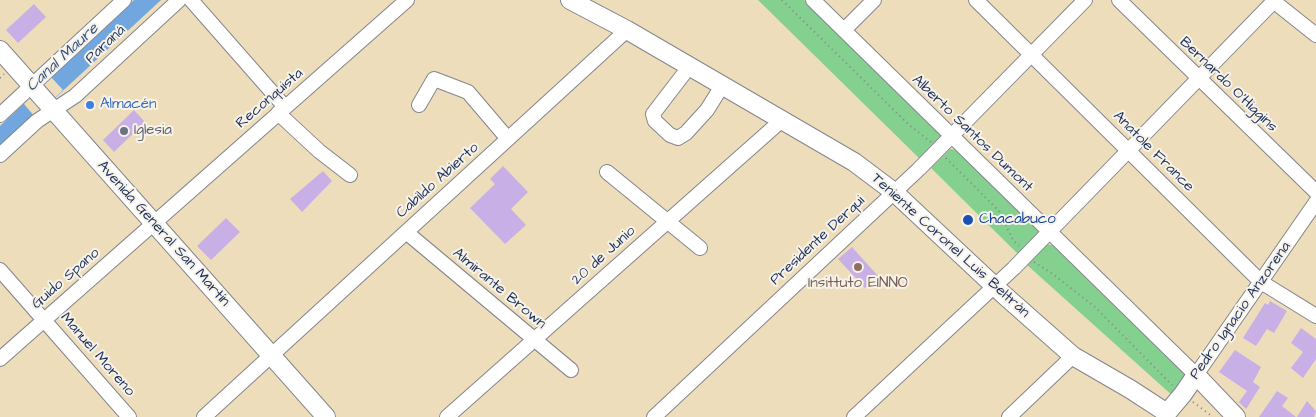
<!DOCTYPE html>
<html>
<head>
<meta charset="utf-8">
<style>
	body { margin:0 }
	canvas { display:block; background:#edddba }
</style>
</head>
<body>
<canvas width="1316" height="417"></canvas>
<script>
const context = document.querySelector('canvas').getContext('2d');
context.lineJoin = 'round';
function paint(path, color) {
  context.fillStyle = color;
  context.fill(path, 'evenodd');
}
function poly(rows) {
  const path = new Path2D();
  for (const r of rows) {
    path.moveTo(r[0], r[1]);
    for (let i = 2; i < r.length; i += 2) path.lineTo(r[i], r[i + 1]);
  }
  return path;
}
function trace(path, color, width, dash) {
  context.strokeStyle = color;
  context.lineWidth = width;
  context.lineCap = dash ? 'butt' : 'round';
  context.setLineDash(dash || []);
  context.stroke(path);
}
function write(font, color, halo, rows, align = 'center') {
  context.font = font + ' "Architects Daughter",sans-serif';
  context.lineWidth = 4;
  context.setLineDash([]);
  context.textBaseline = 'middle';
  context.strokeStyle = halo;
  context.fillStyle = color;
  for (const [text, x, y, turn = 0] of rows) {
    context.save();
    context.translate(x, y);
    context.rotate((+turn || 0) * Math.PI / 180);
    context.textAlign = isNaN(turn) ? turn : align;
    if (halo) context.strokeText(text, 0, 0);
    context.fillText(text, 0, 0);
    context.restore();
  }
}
paint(poly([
	[758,0,804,0,939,132,941,135,941,139,920,159],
	[950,149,956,150,1038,231,1038,233,1019,255,931,168],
	[1048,244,1053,246,1184,374,1185,378,1174,397,1026,264]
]), '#83d08f');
paint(poly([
	[134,0,161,0,0,149,0,126]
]), '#71a6de');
paint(poly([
	[51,77,63,90,35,117,24,104]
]), '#edddba');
paint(poly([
	[34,4,46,17,18,43,6,30],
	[134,110,145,122,114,152,103,140],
	[503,166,528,192,511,209,526,225,505,244,470,208,495,184,490,179],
	[323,171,332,181,302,212,290,199],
	[226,218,240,232,211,260,197,246],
	[852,247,878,276,865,288,838,259],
	[1270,301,1287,311,1274,333,1267,329,1256,346,1243,338,1265,303,1268,305],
	[1301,328,1316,339,1316,359,1303,378,1291,368,1303,352,1291,343],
	[1235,350,1261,367,1253,382,1260,387,1246,409,1239,402,1247,391,1219,372],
	[1277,391,1288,398,1282,406,1296,417,1259,417],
	[1307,401,1316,411,1314,417,1297,417]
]), '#c8b0e7');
const minor = poly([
	[191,0,285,107],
	[813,0,1196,375,1316,202],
	[976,0,1261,282,1316,316],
	[1119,0,1316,192],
	[1272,0,1316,35],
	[844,30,874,0],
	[689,67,653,114,655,121,670,135,678,138,686,133,707,110,722,86],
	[419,105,434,79,468,92,508,139],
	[278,113,319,151,350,175],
	[0,115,124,0],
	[0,155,37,121,75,96,179,0],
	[607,172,700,248],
	[406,232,571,370],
	[0,270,129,417],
	[0,359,407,0],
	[204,417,627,30],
	[447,417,782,120],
	[654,417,919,169,1085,0],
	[854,417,1014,268,1275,0],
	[1009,417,1073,356]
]);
const major = poly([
	[570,0,627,30,854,162,894,192,1004,295,1073,356,1130,389,1167,413,1183,394,1196,375,1236,417],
	[0,50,326,417]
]);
trace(minor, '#84868c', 16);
trace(major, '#84868c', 20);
trace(poly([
	[782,0,909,125,931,142],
	[0,78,4,74],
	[946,158,999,211,1013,240,1019,246],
	[1034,262,1054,275,1095,307,1172,385],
	[1193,402,1213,417]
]), '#84868c', 2, [1, 4]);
trace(minor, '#fff', 14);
trace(major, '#fff', 18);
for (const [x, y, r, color] of [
	[90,105,5,"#3f7fe0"],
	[124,131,5,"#6b7280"],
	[968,220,6,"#1a4fb4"],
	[858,267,5,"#8d6e63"]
]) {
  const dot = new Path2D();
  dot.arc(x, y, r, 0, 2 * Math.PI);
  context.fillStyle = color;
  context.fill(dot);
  trace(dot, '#f7f3e8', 2);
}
write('15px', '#1b2f5e', '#f7f3e8', [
	["Paraná",106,45,-43],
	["Bernardo O'Higgins",1228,85,44],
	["Reconquista",270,99,-41],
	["Alberto Santos Dumont",972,134,44],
	["Anatole France",1153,152,45],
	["Cabildo Abierto",438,181,-42],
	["Avenida General San Martín",163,234,48],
	["Presidente Derqui",818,241,-43],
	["Teniente Coronel Luis Beltrán",950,246,42],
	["20 de Junio",604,256,-42],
	["Guido Spano",66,279,-41],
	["Almirante Brown",499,289,40],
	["Pedro Ignacio Anzorena",1241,311,-55],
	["Manuel Moreno",97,355,49]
]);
write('15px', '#366cbe', '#f7f3e8', [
	["Almacén",100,105]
], 'left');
write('15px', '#5b616d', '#f7f3e8', [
	["Iglesia",134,131]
], 'left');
write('15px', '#164399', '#f7f3e8', [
	["Chacabuco",979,220]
], 'left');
write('15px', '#785e54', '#f7f3e8', [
	["Insittuto EINNO",858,284]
]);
write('italic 16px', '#355384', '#f7f3e8', [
	["Canal Maure",63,58,-43]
]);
</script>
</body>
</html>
